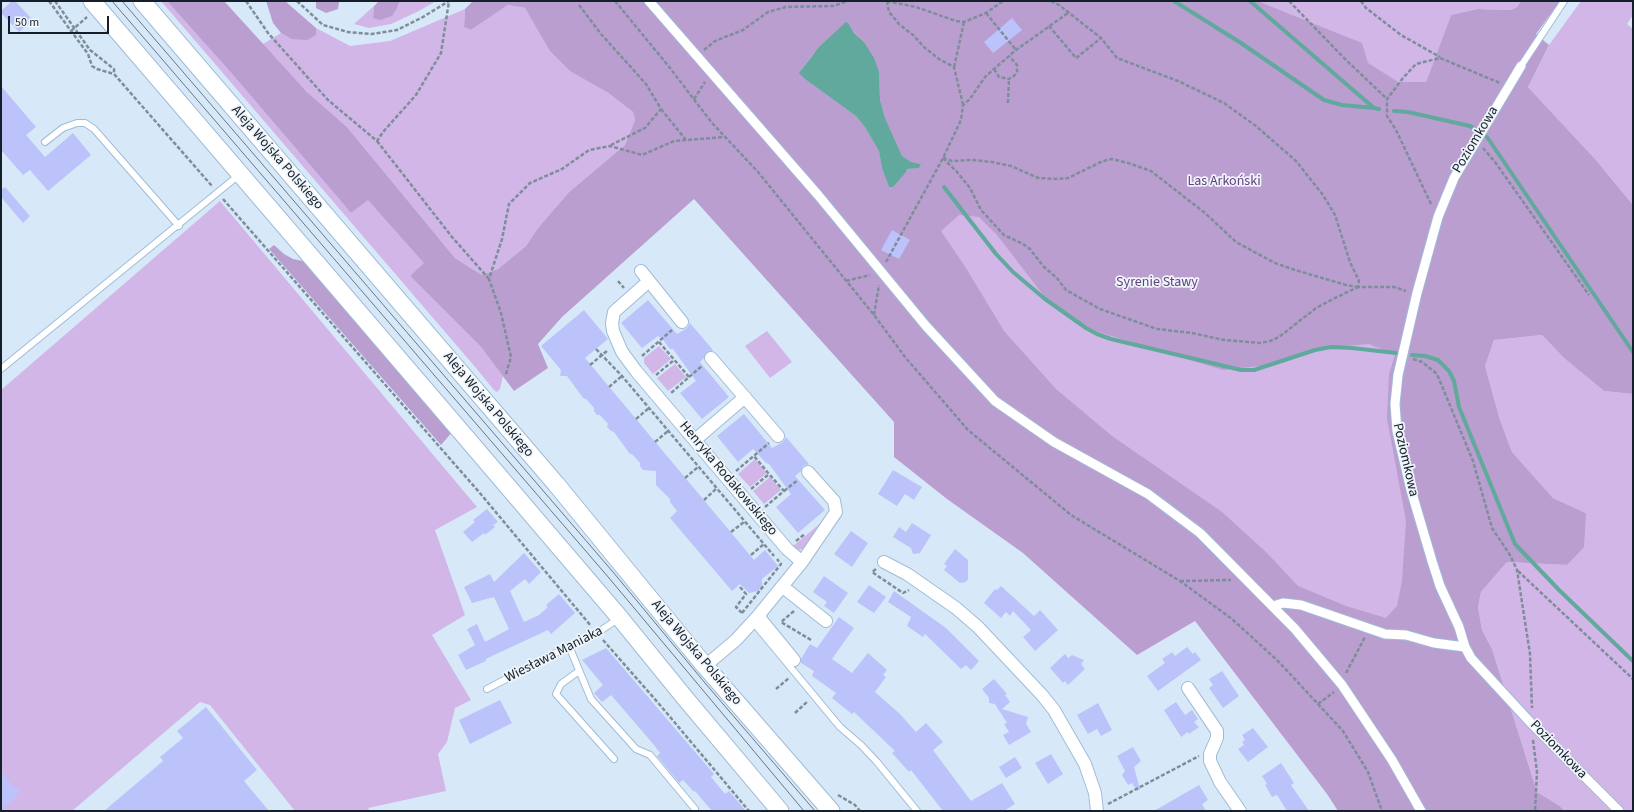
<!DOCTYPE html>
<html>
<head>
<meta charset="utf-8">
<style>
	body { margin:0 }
	#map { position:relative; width:1634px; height:812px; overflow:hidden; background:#d7e9f9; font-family:"Source Sans 3",sans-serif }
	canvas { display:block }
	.frame { position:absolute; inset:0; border:2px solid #141f29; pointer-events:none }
	.scale { position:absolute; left:8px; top:16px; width:101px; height:18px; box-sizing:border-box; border:2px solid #141f29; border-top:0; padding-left:5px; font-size:12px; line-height:14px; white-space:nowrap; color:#141f29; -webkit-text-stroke:3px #eff5fa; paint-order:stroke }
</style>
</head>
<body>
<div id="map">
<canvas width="1634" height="812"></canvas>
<div class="frame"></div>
<div class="scale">50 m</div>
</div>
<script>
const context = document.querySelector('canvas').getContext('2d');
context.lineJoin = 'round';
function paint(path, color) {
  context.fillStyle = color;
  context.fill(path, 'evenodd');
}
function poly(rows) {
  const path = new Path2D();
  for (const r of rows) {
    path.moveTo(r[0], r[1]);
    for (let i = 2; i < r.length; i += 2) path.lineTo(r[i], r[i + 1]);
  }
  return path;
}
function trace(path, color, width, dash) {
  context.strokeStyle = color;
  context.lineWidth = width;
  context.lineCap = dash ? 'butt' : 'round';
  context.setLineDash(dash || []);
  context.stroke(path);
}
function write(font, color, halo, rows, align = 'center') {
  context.font = font + ' "Source Sans 3",sans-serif';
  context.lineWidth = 3.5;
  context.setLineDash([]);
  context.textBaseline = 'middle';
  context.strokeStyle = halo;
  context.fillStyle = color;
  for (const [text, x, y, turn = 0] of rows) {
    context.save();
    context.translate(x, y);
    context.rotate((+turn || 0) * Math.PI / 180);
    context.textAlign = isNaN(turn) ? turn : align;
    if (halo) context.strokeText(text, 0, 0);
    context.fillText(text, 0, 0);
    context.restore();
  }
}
paint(poly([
	[161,1,167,1,233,75,351,213,368,199,425,263,410,276,481,347,503,376,500,389,497,392,494,390,476,368],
	[400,1,436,1,419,11,391,24,369,28,354,24,374,6,373,18,397,8],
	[608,1,1521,1,1517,7,1511,10,1477,9,1451,15,1426,82,1403,82,1421,415,1485,645,1196,618,896,419],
	[1581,1,1633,1,1633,15,1627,24,1633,29,1633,205,1596,160,1528,87,1549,45],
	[508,5,525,8,535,24,607,92,633,112,635,120,625,145,569,192,538,228,526,246,498,269,482,275,455,258,347,127,307,92,263,44,281,33,291,39,316,35,316,28,350,46,390,41,465,9,464,27,471,30],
	[220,201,477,507,435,530,465,615,432,635,471,700,455,708,447,742,438,754,446,791,368,808,370,811,295,811,210,705,200,702,72,811,1,811,1,390],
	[767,331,792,362,770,378,745,346],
	[1542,335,1565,359,1604,391,1633,394,1633,811,1564,811,1560,806,1537,792,1492,649,1482,630,1478,607,1481,592,1507,562,1567,565,1586,513,1553,498,1512,452,1500,420,1485,366,1494,340],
	[659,346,671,359,653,374,644,363,644,358],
	[675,364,686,377,668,391,657,378],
	[755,459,767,473,750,487,738,474],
	[770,477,781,490,764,504,753,491],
	[823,521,806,548,799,550,792,547]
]), '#d1b6e7');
paint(poly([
	[167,1,224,1,307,92,347,127,455,258,482,275,498,269,526,246,538,228,569,192,625,145,635,120,633,112,607,92,570,71,550,51,525,8,508,5,471,30,464,27,465,9,473,1,1257,1,1362,43,1368,63,1398,82,1426,82,1451,15,1477,9,1511,10,1517,7,1521,1,1560,1,1536,34,1549,45,1528,87,1596,160,1633,205,1633,394,1604,391,1565,359,1542,335,1494,340,1485,366,1500,420,1512,452,1553,498,1586,513,1584,547,1567,565,1507,562,1481,592,1478,607,1482,630,1492,649,1537,792,1560,806,1564,811,1338,811,1327,794,1195,621,1137,655,1023,553,947,499,894,457,894,422,694,199,562,317,538,344,548,368,514,391,481,347,410,276,424,263,368,200,351,213,233,75],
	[846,24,864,42,879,72,880,100,885,118,902,156,911,162,921,164,919,168,907,169,893,187,889,187,882,168,879,151,865,127,856,116,805,79,802,69,813,54],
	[959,215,979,217,997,235,1044,296,1070,316,1095,331,1223,370,1279,364,1312,349,1369,344,1395,355,1389,374,1387,418,1406,521,1402,581,1397,606,1386,618,1346,606,1298,586,1266,552,1222,512,1112,436,1056,389,1004,331,966,268,941,231],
	[266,1,285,1,316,28,316,35,307,40,291,39,281,33,273,23],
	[316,1,339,1,339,2,338,9,326,13,316,8],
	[379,1,400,1,397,8,392,16,380,20,373,18,374,6],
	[274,245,284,254,293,259,308,262,453,431,441,445,269,249]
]), '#ba9ed0');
paint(poly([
	[846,22,848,23,854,33,864,42,874,58,879,72,880,100,885,118,902,156,911,162,921,164,919,168,907,169,906,172,893,187,889,187,882,168,879,151,865,127,856,116,805,79,799,73,819,47]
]), '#60a99c');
trace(poly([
	[1174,1,1241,43,1324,100,1342,105,1374,108],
	[1250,1,1374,108,1379,109],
	[1394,111,1408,112,1470,126,1475,129],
	[1487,137,1633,352],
	[944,187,996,254,1013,272,1045,299,1086,328,1097,334,1111,339,1241,370,1254,370,1315,350,1331,347,1352,348,1396,353],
	[1412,355,1425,356,1438,360,1449,371,1454,381,1459,407,1515,544,1559,590,1633,661]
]), '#60a99c', 4);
paint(poly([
	[12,1,15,1,33,20,19,32,1,13,1,11],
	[1012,18,1022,30,993,53,984,42],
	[1,86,36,127,26,135,45,157,73,133,91,155,48,191,30,170,23,175,1,150],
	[5,187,30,216,23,223,1,197,1,190],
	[892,230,910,240,899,259,881,250],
	[648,300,677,334,687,328,690,323,713,350,706,353,704,358,700,362,729,397,702,419,680,393,696,381,673,349,670,349,661,337,660,338,658,336,642,348,621,323],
	[584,310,608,339,585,358,754,560,765,550,778,566,762,579,762,586,758,591,749,593,740,584,732,591,670,518,677,511,670,502,670,499,656,485,656,471,643,470,640,466,640,463,632,454,630,454,614,432,611,431,607,427,608,424,600,415,597,415,594,411,594,408,586,399,583,398,567,376,560,376,561,370,541,346],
	[744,414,772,448,783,442,786,437,809,464,803,466,801,471,795,476,825,510,798,533,776,507,791,494,769,464,766,463,753,449,738,462,717,436],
	[893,470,922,487,914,500,905,494,897,506,878,494],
	[487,509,498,522,493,525,495,527,485,535,484,533,472,542,463,532,475,522,473,520],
	[912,523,931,535,920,553,913,554,911,548,893,537,899,527,906,532],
	[851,531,868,543,852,567,834,554],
	[955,549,968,560,968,579,966,582,960,583,944,570,947,566,944,564],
	[524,553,541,572,529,584,525,579,510,591,524,622,539,615,548,607,546,605,559,594,575,613,551,634,548,630,494,655,486,659,486,661,466,670,458,655,475,645,467,629,477,624,485,642,509,629,494,597,472,603,464,587,490,574,494,582],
	[824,576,848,593,834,613,824,606,827,602,813,592],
	[869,585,886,597,874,613,857,602],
	[1001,586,1034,616,1040,610,1058,630,1035,651,1023,637,1031,630,1013,611,1010,616,1006,612,1001,618,984,603,995,589,997,590],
	[894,591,946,628,979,661,971,670,966,665,961,669,925,634,923,637,907,626,911,617,888,602],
	[839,617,854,628,832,659,852,673,868,653,887,670,883,675,886,677,875,692,900,714,916,732,926,723,943,742,933,750,971,801,1002,783,1015,804,1004,811,943,811,911,770,909,772,892,753,895,751,854,712,852,714,832,698,836,693,812,676,814,671,801,663,801,659,810,644,817,648],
	[1187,647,1193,654,1195,652,1201,660,1158,691,1147,676,1165,663,1162,659,1168,655,1172,652,1175,656],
	[606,648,714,774,711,777,725,794,729,791,746,811,712,811,695,791,694,792,683,780,679,783,657,756,660,753,654,745,611,695,602,702,594,693,603,685,582,660],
	[1065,654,1068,658,1072,655,1084,660,1081,664,1085,669,1068,685,1065,681,1063,683,1050,668],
	[1222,671,1239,696,1223,708,1209,688,1213,685,1209,679],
	[994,679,1007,694,1005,695,1010,702,1002,709,1028,717,1026,724,1031,732,1009,745,1003,735,1009,732,1004,724,1007,723,995,704,989,703,989,698,982,689],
	[500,700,512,723,470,744,459,720],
	[1176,702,1185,715,1192,710,1198,719,1194,722,1199,727,1189,734,1188,732,1181,737,1164,710],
	[1098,703,1112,730,1101,736,1097,729,1088,734,1077,715],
	[206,707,257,770,244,781,269,811,104,811,163,761,160,757,183,738,177,731],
	[1253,728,1268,747,1248,762,1238,749,1244,745,1242,742,1245,740,1242,735],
	[1133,747,1141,761,1134,767,1140,789,1137,791,1132,783,1128,785,1122,775,1125,771,1117,756],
	[1051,754,1063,774,1048,784,1035,763],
	[1015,757,1022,768,1006,778,999,767],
	[1281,763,1294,783,1291,785,1309,811,1287,811,1277,795,1272,797,1265,785,1267,784,1262,776],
	[1,771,14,787,20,791,12,802,1,809],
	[1199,785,1208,800,1202,804,1206,811,1154,811]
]), '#bbc3fa');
const service = poly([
	[1521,66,1564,1],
	[45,142,63,128,77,123,85,123,94,129,179,226],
	[1,369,239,175],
	[753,622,840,727,861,745,877,762,917,811],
	[569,646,591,699,636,749,650,755,695,809],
	[579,671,561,684,556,694,614,759],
	[487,689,569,646,597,633,618,619]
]);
const pedestrian = poly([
	[649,1,818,195,926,326,995,401,1054,442,1148,494,1200,533,1295,629,1342,685,1392,760,1421,811],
	[1521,66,1454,178,1438,217,1417,293,1398,375,1395,404,1397,431,1411,490,1432,561,1440,586,1459,627,1465,647,1471,658,1530,722,1619,811],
	[1273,606,1283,603,1301,605,1385,634,1406,635,1434,643,1465,647]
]);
const minor = poly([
	[641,271,682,322],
	[649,281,614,312,612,323,613,331,622,352,636,371,787,549,802,562,758,616,736,640,705,666],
	[711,358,778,436],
	[695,440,745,397],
	[802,562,836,512,834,501,808,472],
	[884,562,907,574,956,608,978,627,1042,695,1054,710,1085,764,1095,793,1097,811],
	[783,587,826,621],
	[758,616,794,660],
	[1188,688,1217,731,1217,738,1210,754,1210,761,1220,782,1240,811]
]);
const secondary = poly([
	[92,1,463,434,620,618,685,698,780,811],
	[142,1,556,484,705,666,831,811]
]);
trace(service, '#9fbcd6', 8);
trace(pedestrian, '#9fbcd6', 11);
trace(minor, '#9fbcd6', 14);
trace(secondary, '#9fbcd6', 19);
trace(poly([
	[49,1,88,54,92,66,97,69,114,74],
	[55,1,90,50,114,69,114,74,212,186],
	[246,1,268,33,328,100,377,141,383,132,416,95,441,53,449,1],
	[297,1,323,25,348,32,372,34,397,30,423,17,449,1],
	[615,1,670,68,712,123,758,172,874,315,905,357,968,430,1071,515,1180,581,1232,619,1278,661,1343,731,1368,772,1382,811],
	[887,1,889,12,899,24,913,35,925,48,939,59,954,67,963,105],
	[887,1,916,7,956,21,964,22,986,13,1003,1],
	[1051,1,1059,5,1101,38,1117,58,1178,81,1224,103,1256,126,1296,161,1323,195,1335,215,1350,262,1359,281,1358,287,1394,287,1406,291],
	[1289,1,1344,58,1387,99],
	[1361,1,1366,8,1401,35,1440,57],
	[579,5,601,34,646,84,661,109,645,128,611,145],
	[986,13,1016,50],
	[1049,26,1076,58,1101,38],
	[71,31,87,17],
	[704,50,715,41,743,30,768,12,786,7,833,6,848,1],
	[954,67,964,22],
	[994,69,999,77,1009,79,1014,76,1017,72,1017,65,1009,56],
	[694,99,705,82],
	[1008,103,1009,79],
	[661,109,686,140],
	[377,141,452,237,489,279],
	[1483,148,1495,162,1589,295],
	[943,158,957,172,970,188,981,210,1004,235,1023,244,1030,249,1044,267,1057,278,1066,290,1100,309,1157,329,1192,333,1224,340,1260,343,1270,341,1279,337,1316,308,1335,298,1358,287],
	[943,158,952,161,973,160,992,162,1011,166,1038,178,1058,179,1068,178,1103,161,1112,159,1128,163,1151,171,1205,213,1236,242,1258,254,1275,263,1295,270,1346,285,1358,287],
	[223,199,479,492,591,626],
	[1431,204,1396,130,1387,116,1387,99,1403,78,1416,64,1440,58,1500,83],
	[886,262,943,158,961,120,963,105,970,99,985,77,994,69,1016,50,1068,13],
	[618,281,624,288],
	[846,281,870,275],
	[874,315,879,285],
	[659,342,689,377,670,394],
	[596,349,622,376,774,556],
	[642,356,672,330],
	[1413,359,1422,362,1437,374,1473,461,1492,528,1510,555,1517,570,1530,654,1532,708],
	[590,365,608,350],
	[506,374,511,357,501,313,489,279,502,239,509,204,530,183,562,169,589,150,610,146,642,155,674,141,725,137],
	[656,375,674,360],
	[689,377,702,366],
	[609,387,622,376],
	[636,419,649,408],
	[655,442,668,431],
	[736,471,769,443],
	[685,478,698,467],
	[751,489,769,474,754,456],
	[784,491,798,480],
	[704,500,716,489],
	[765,507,784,491,769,474],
	[731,532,744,522],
	[796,541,805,534],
	[751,555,764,544],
	[876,569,872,572,903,593,909,590],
	[1518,571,1633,679],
	[1180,581,1231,580],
	[740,587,746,594,736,607,743,614],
	[794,611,781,622,811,640],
	[742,613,781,564,777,559],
	[603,640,660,705,749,811],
	[1346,673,1365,637],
	[776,689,789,678],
	[1318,704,1334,692],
	[795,713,808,701],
	[1533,740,1537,772,1535,811],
	[838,795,855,805,860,811],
	[1108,804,1199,756]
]), '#7e8d9a', 2.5, [4, 2]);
trace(service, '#fff', 6);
trace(pedestrian, '#fff', 9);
trace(minor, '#fff', 12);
trace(secondary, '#fff', 17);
trace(poly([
	[112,1,609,578,804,811],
	[122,1,613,572,705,683,815,811]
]), '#697784', 1);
write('14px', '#141f29', '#eff5fa', [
	["Poziomkowa",1476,140,-59],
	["Aleja Wojska Polskiego",277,158,49],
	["Aleja Wojska Polskiego",488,405,50],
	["Poziomkowa",1405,460,77],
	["Henryka Rodakowskiego",728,479,50],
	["Aleja Wojska Polskiego",696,653,50],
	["Wiesława Maniaka",554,655,-27],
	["Poziomkowa",1558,750,46]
]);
write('14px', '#664180', '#eff5fa', [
	["Las Arkoński",1224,182],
	["Syrenie Stawy",1157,283]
]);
</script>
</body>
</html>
